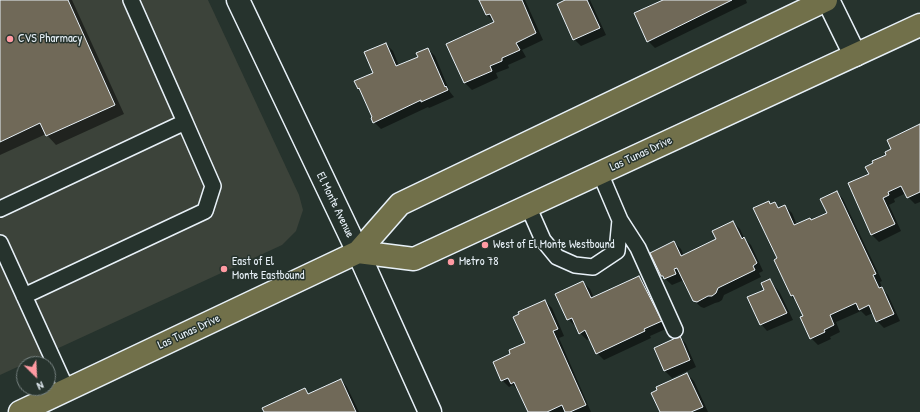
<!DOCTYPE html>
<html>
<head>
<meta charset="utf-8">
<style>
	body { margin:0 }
	#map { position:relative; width:920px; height:412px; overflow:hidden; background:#26332d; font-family:"Patrick Hand",sans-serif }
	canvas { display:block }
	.north { position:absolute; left:16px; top:356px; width:40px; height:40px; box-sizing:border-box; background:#26332d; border:1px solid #747f7e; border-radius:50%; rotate:156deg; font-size:11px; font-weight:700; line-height:16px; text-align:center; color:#e8f1f8 }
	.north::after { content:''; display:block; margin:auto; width:14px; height:18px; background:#ff9aa2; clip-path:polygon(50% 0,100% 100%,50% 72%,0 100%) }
</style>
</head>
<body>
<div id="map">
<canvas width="920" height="412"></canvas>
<div class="north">N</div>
</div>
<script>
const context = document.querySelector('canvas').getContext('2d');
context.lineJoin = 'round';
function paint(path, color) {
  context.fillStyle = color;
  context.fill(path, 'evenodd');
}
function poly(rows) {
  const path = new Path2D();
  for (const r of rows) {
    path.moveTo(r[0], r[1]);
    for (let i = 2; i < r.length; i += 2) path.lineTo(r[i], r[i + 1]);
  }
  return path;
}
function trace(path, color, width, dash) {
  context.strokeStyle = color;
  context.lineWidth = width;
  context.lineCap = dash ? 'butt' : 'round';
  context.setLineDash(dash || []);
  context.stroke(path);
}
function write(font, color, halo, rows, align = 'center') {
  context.font = font + ' "Patrick Hand",sans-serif';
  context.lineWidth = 3;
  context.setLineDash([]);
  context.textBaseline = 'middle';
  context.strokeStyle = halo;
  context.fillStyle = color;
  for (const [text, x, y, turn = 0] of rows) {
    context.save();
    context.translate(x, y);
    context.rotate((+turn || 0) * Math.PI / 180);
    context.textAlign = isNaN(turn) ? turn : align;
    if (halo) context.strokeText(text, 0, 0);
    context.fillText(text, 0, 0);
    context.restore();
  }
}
paint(poly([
	[0,0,208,0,299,195,303,210,296,231,282,245,0,375]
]), '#3c433a');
paint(poly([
	[0,0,72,0,124,114,56,145,46,134,0,155],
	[480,0,525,0,543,40,522,50,526,57,508,65,509,68,496,73,498,78,472,90,465,83,447,44,495,23,487,15],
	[568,0,590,0,606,35,581,46,574,39],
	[665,0,746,0,747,3,655,48,648,41],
	[386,44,393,51,399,66,419,57,428,49,435,56,450,92,454,97,429,108,428,107,381,129,374,122,373,118,362,91,359,88,375,74],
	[920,126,920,202,915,204,908,197,906,193,894,199,895,202,889,205,901,231,879,242,872,235,849,184,870,174,893,150],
	[837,192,843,199,882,281,880,282,883,290,888,295,900,321,884,328,877,321,873,313,866,316,861,311,836,322,840,332,830,337,831,339,818,345,811,338,804,316,797,302,791,296,775,260,778,259,768,202,771,205,774,203,780,208,785,206,792,213,797,225,811,221,828,213],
	[733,222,740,229,744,238,751,245,763,271,759,273,761,277,724,295,722,300,719,302,715,303,704,308,701,307,693,300,684,280,672,285,662,276,674,242,681,249,684,256,717,240],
	[639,277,646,284,668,328,650,336,651,338,604,360,597,353,590,338,587,340,580,333,576,326,575,326,568,319,583,282,590,289,594,298],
	[770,280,780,293,793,320,767,331,761,324],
	[545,301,552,308,564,336,559,338,591,412,529,412,518,390,513,385,509,387,502,380,512,355,526,344],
	[680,337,686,344,696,367,672,378,665,371,655,348],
	[687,374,694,381,708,412,661,412],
	[341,380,347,387,359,412,265,412,305,390,309,394]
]), '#0007');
const building = poly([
	[0,0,68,0,115,105,46,136,40,123,0,142,0,0],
	[479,0,522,0,536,33,516,43,520,50,502,58,502,61,490,66,492,71,464,83,446,44,494,22,490,14,486,15,479,0],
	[565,0,587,0,600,28,573,40,557,4,565,0],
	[663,0,732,0,647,42,634,13,663,0],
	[386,43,396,66,418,57,416,53,428,48,445,87,446,86,448,90,421,102,421,100,373,123,371,118,372,117,359,88,358,89,354,81,373,73,364,52,386,43],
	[920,124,920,192,907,198,901,186,888,192,889,195,883,198,895,224,871,235,848,183,869,174,865,167,873,163,872,161,886,155,885,152,891,149,887,140,920,124],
	[837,191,876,274,873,275,879,288,882,287,894,314,876,322,869,305,859,310,856,303,830,315,834,325,824,330,825,332,810,339,800,317,803,316,793,295,791,296,774,260,777,258,753,208,769,201,770,204,775,202,778,208,785,205,794,225,810,218,811,220,827,213,820,199,837,191],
	[733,221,742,239,744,237,757,263,753,266,755,270,718,288,716,293,712,296,708,296,697,302,693,301,677,268,674,269,676,274,664,279,663,276,661,276,650,253,674,241,681,256,716,239,712,231,733,221],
	[639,276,662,321,644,329,645,331,596,354,585,330,579,334,572,318,567,320,555,294,583,281,591,298,639,276],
	[770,279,787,313,760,325,747,297,764,290,761,283,770,279],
	[545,300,558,329,553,331,586,405,570,412,565,412,562,405,547,412,528,412,514,382,511,384,508,378,501,381,493,362,510,354,509,350,525,343,513,317,519,314,518,312,545,300],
	[680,336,690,360,664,371,654,348,680,336],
	[687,373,703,407,691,412,660,412,651,393,657,390,656,387,687,373],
	[341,379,356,412,264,412,262,408,305,388,308,394,341,379]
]);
paint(building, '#706958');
trace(building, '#e8f1f8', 1);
const service = poly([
	[131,0,185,122],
	[528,206,543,240,557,257,575,265,593,267,617,251,620,220,600,173],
	[0,209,185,122,213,186,205,211,24,296],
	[620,220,638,248,675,330],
	[0,243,67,390]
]);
const minor = poly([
	[828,0,855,55]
]);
const tertiary = poly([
	[238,0,358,252,430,412]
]);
const primary = poly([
	[358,252,414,259,920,25],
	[20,412,358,252,400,204,826,0]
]);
trace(service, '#e8f1f8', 18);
trace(minor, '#e8f1f8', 25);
trace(tertiary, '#e8f1f8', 25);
trace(primary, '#e8f1f8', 25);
trace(service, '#26332d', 15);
trace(minor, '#26332d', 22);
trace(tertiary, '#26332d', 22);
trace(primary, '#71704a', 22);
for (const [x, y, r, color] of [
	[10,39,4,"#ff9aa2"],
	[485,245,4,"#ff9aa2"],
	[451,262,4,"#ff9aa2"],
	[224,269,4,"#ff9aa2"]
]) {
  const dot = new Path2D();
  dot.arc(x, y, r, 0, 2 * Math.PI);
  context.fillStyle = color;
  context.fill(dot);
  trace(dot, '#26332d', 1.5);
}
write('12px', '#e8f1f8', '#26332d', [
	["CVS Pharmacy",18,39],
	["West of El Monte Westbound",493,245],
	["East of El",232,262],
	["Monte Eastbound",232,276],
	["Metro 78",459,262]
], 'left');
write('12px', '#e8f1f8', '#26332d', [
	["Las Tunas Drive",641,154,-25],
	["El Monte Avenue",335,205,64],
	["Las Tunas Drive",189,332,-25]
]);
</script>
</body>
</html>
